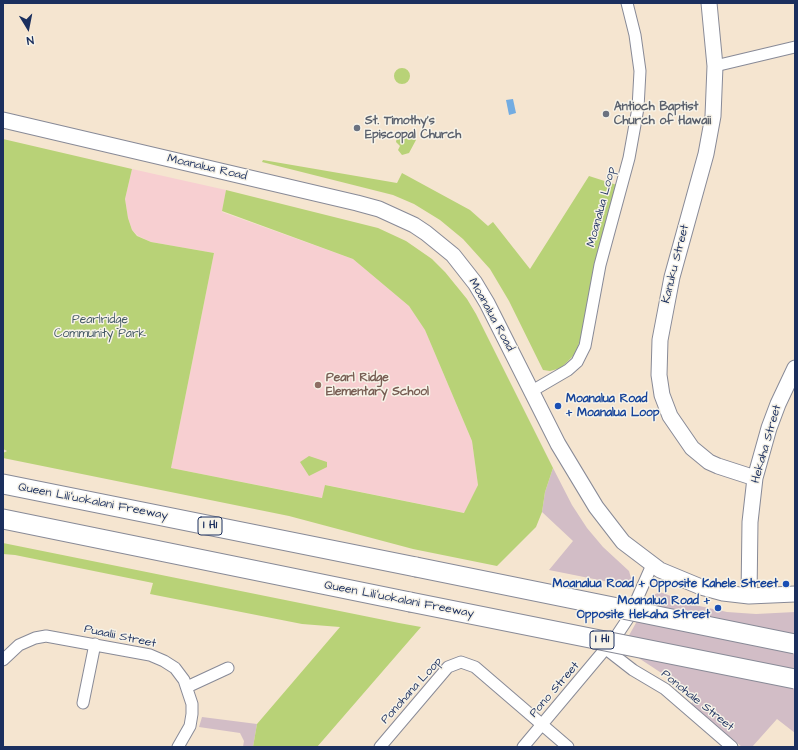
<!DOCTYPE html>
<html>
<head>
<meta charset="utf-8">
<style>
	body { margin:0 }
	#map { position:relative; width:798px; height:750px; overflow:hidden; background:#f5e5d0; font-family:"Architects Daughter",sans-serif }
	canvas { display:block }
	.frame { position:absolute; inset:0; border:4px solid #1b2f5e; pointer-events:none }
	.north { position:absolute; left:8px; top:8px; width:40px; height:40px; -webkit-text-stroke:3px #f7f3e8; paint-order:stroke; rotate:170deg; font-size:11px; font-weight:700; line-height:16px; text-align:center; color:#1b2f5e }
	.north::after { content:''; display:block; margin:auto; width:14px; height:18px; background:#1b2f5e; clip-path:polygon(50% 0,100% 100%,50% 72%,0 100%) }
</style>
</head>
<body>
<div id="map">
<canvas width="798" height="750"></canvas>
<div class="frame"></div>
<div class="north">N</div>
</div>
<script>
const context = document.querySelector('canvas').getContext('2d');
context.lineJoin = 'round';
function paint(path, color) {
  context.fillStyle = color;
  context.fill(path, 'evenodd');
}
function poly(rows) {
  const path = new Path2D();
  for (const r of rows) {
    if (r.length === 3) {
      path.moveTo(r[0] + r[2], r[1]);
      path.arc(r[0], r[1], r[2], 0, 2 * Math.PI);
      continue;
    }
    path.moveTo(r[0], r[1]);
    for (let i = 2; i < r.length; i += 2) path.lineTo(r[i], r[i + 1]);
  }
  return path;
}
function trace(path, color, width, dash) {
  context.strokeStyle = color;
  context.lineWidth = width;
  context.lineCap = dash ? 'butt' : 'round';
  context.setLineDash(dash || []);
  context.stroke(path);
}
function write(font, color, halo, rows, align = 'center') {
  context.font = font + ' "Architects Daughter",sans-serif';
  context.lineWidth = 3;
  context.setLineDash([]);
  context.textBaseline = 'middle';
  context.strokeStyle = halo;
  context.fillStyle = color;
  for (const [text, x, y, turn = 0] of rows) {
    context.save();
    context.translate(x, y);
    context.rotate((+turn || 0) * Math.PI / 180);
    context.textAlign = isNaN(turn) ? turn : align;
    if (halo) context.strokeText(text, 0, 0);
    context.fillText(text, 0, 0);
    context.restore();
  }
}
paint(poly([
	[132,169,226,190,222,212,353,259,409,306,425,330,472,441,478,485,465,513,326,485,323,498,171,468,214,253,151,242,138,236,132,230,128,218,125,199]
]), '#f7cfd1');
paint(poly([
	[553,468,572,505,587,528,603,547,629,571,631,578,629,586,549,570,573,541,542,512,545,492],
	[660,592,695,605,727,612,756,614,795,612,795,733,777,719,752,747,742,747,691,704,694,699,669,678,628,651,627,639,651,596],
	[202,717,257,724,253,747,243,747,244,741,240,733,199,727]
]), '#d2bdc6');
paint(poly([
	[402,76,8],
	[409,131,416,140,409,153,402,155,398,150,400,146,396,142,397,137,401,136,402,132],
	[3,139,132,169,125,199,128,218,132,230,137,236,151,242,214,253,171,468,322,498,325,485,464,513,478,485,472,441,425,330,409,306,353,259,222,211,226,190,378,228,406,241,432,259,445,272,467,299,476,314,553,468,545,492,542,512,536,527,497,566,413,549,289,516,3,458,3,453,7,451,3,449],
	[263,160,397,183,402,173,470,210,488,226,493,222,530,269,589,176,617,185,595,262,584,327,576,353,561,368,550,371,543,370,509,301,490,269,463,239,440,220,414,204,393,195,262,162],
	[309,456,327,462,327,467,309,476,300,462],
	[3,543,399,623,421,627,317,747,253,747,257,724,340,627,302,624,150,594,153,583,15,555,3,554]
]), '#b8d277');
paint(poly([
	[513,99,516,113,509,115,506,100]
]), '#72ace2');
const street = poly([
	[715,66,795,47],
	[532,391,568,370,577,362,585,346,600,265,629,158,638,108,640,71,635,35,627,3],
	[606,649,633,670,665,689,732,747],
	[3,660,19,645,35,638,46,636,150,655,164,661,175,668,184,680,192,704,192,714,190,726,178,747],
	[187,687,228,668],
	[83,703,95,644],
	[380,747,448,667,461,662,475,667,568,747],
	[523,747,617,635,629,617,652,565]
]);
const secondary = poly([
	[709,3,715,66,713,116,706,154,672,277,660,340,659,375,662,395,670,416,692,448,709,462,718,466,755,478],
	[3,120,357,203,379,209,414,225,426,233,453,255,475,283,487,303,558,444,596,507,623,542,660,570,701,587,723,593,749,596,795,594],
	[749,596,750,522,755,478,769,428,778,404,795,368]
]);
const highway = poly([
	[3,484,416,567],
	[3,519,410,602]
]);
trace(street, '#888a97', 13);
trace(secondary, '#888a97', 17);
trace(highway, '#888a97', 21);
trace(street, '#fff', 11);
trace(secondary, '#fff', 15);
trace(highway, '#fff', 19);
const highwayBridge = poly([
	[416,567,795,644],
	[410,602,795,679]
]);
trace(highwayBridge, '#888a97', 21, []);
trace(highwayBridge, '#fff', 19);
for (const [x, y, r, color] of [
	[606,114,4,"#6b7280"],
	[357,128,4,"#6b7280"],
	[318,385,4,"#8d6e63"],
	[558,406,4,"#1a4fb4"],
	[786,584,4,"#1a4fb4"],
	[718,608,4,"#1a4fb4"]
]) {
  const dot = new Path2D();
  dot.arc(x, y, r, 0, 2 * Math.PI);
  context.fillStyle = color;
  context.fill(dot);
  trace(dot, '#f7f3e8', 1.5);
}
for (const [x, y, w] of [
	[210,526,24],
	[602,640,24]
]) {
  const box = new Path2D();
  box.roundRect(x - w / 2, y - 9, w, 18, 3);
  context.fillStyle = '#f7f3e8';
  context.fill(box);
  trace(box, '#1b2f5e', 1);
}
write('bold 11px', '#1b2f5e', null, [
	["I H1",210,526],
	["I H1",602,640]
]);
write('bold 12px', '#5b616d', '#f7f3e8', [
	["Antioch Baptist",614,107],
	["Church of Hawaii",614,121],
	["St. Timothy's",365,121],
	["Episcopal Church",365,135]
], 'left');
write('12px', '#1b2f5e', '#f7f3e8', [
	["Moanalua Road",207,168,13],
	["Moanalua Loop",602,207,-75],
	["Kanuku Street",676,264,-76],
	["Moanalua Road",491,315,61],
	["Hekaha Street",767,444,-74],
	["Queen Liliʻuokalani Freeway",93,502,11],
	["Queen Liliʻuokalani Freeway",399,600,11],
	["Puaalii Street",120,637,12],
	["Pono Street",555,690,-49],
	["Ponohana Loop",412,691,-48],
	["Ponohale Street",697,701,39]
]);
write('12px', '#425864', '#f7f3e8', [
	["Pearlridge",100,320],
	["Community Park",100,334]
]);
write('bold 12px', '#785e54', '#f7f3e8', [
	["Pearl Ridge",326,378],
	["Elementary School",326,392]
], 'left');
write('bold 12px', '#164399', '#f7f3e8', [
	["Moanalua Road",566,399,"left"],
	["+ Moanalua Loop",566,413,"left"],
	["Moanalua Road + Opposite Kahele Street",778,584],
	["Moanalua Road +",710,601],
	["Opposite Hekaha Street",710,615]
], 'right');
</script>
</body>
</html>
